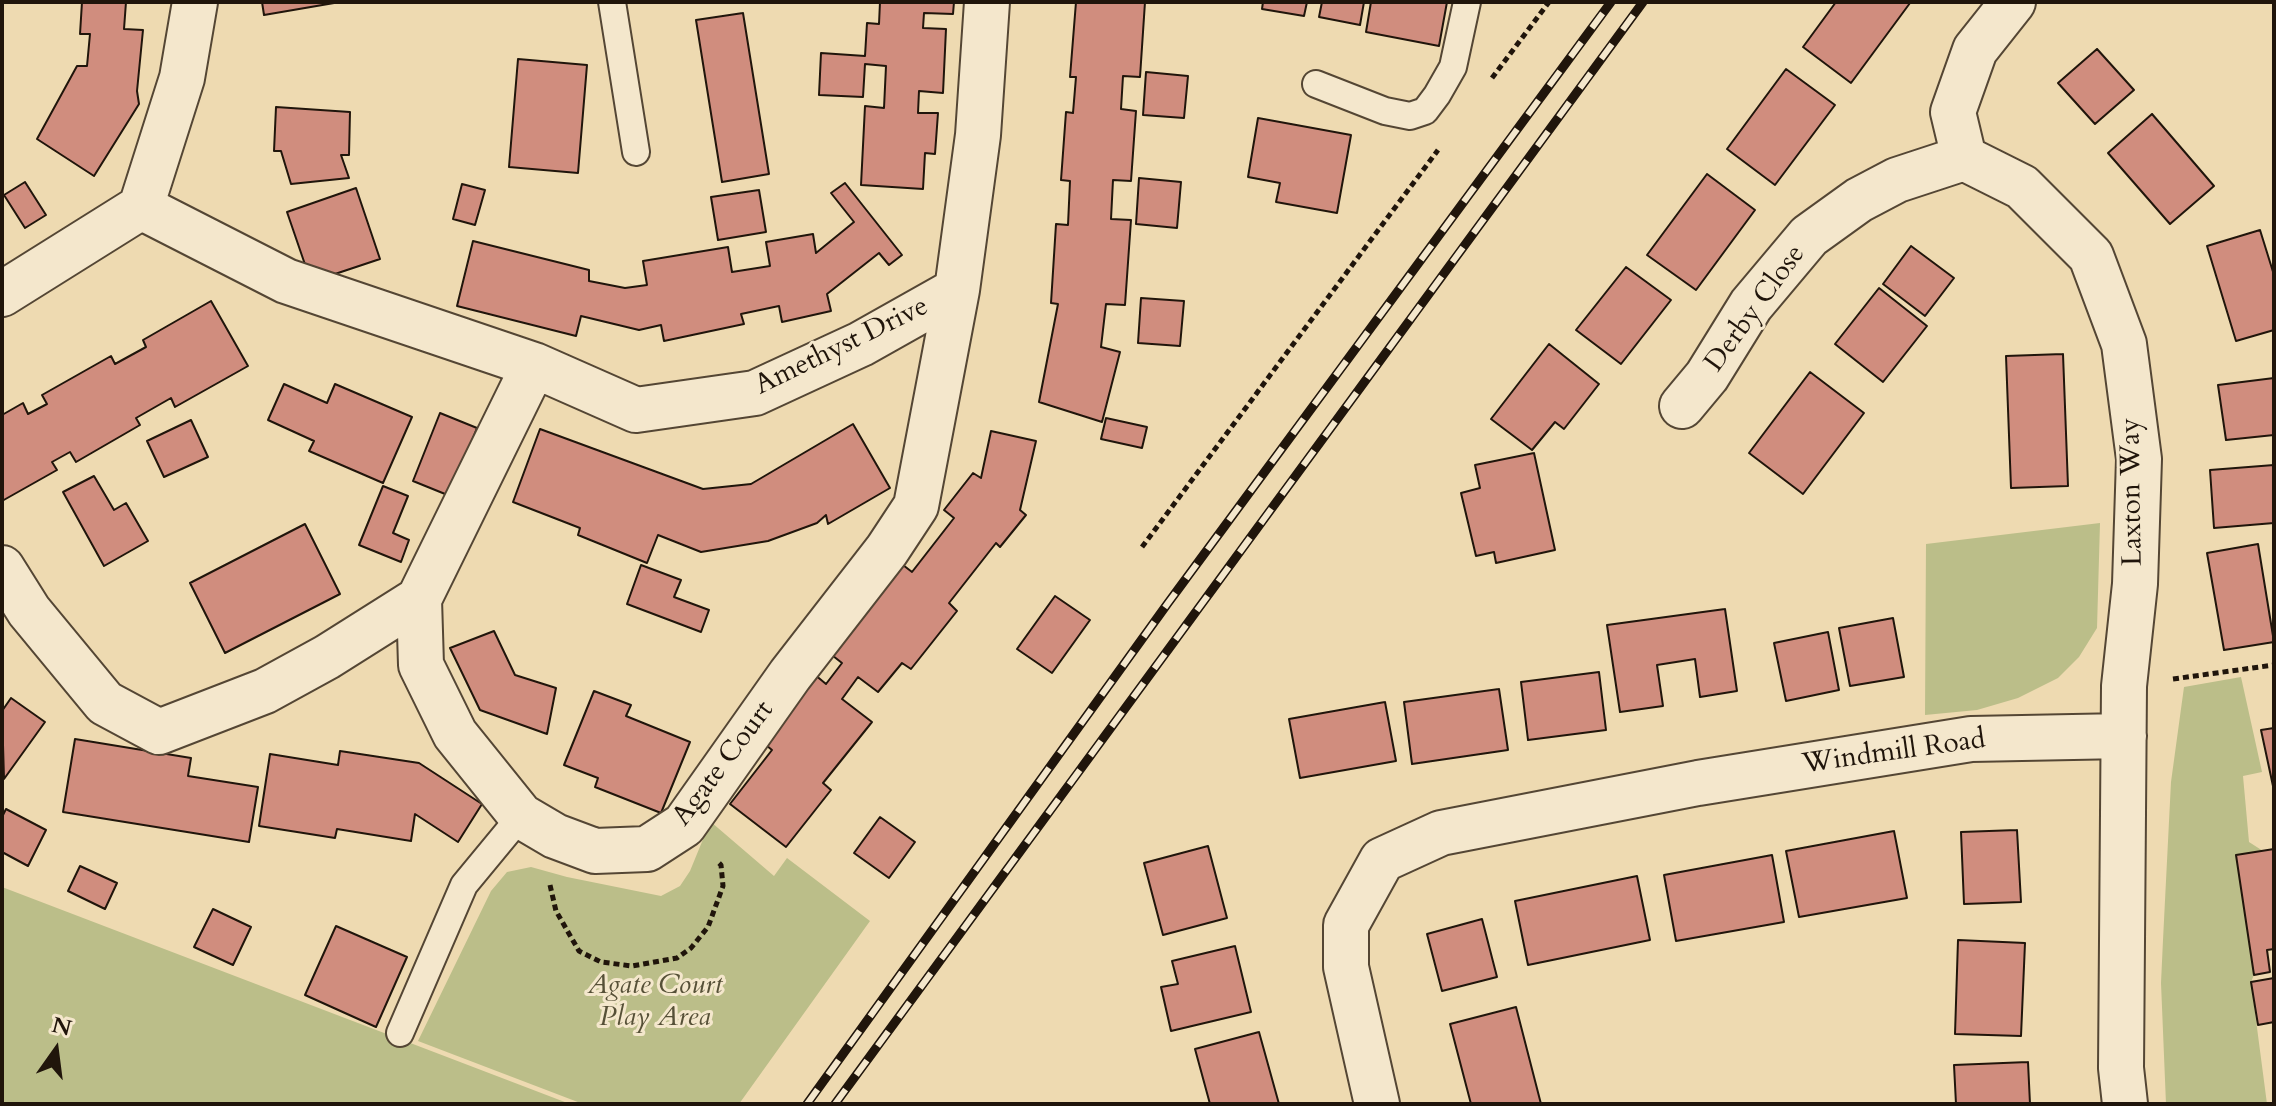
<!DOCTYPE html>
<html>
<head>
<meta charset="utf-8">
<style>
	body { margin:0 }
	#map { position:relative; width:2276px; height:1106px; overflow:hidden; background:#eedab1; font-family:Cardo,serif }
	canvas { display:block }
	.frame { position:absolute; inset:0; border:4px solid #20150b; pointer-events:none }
	.north { position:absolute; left:16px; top:1010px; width:80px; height:80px; -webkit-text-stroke:6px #f4e7cc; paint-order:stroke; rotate:14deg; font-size:22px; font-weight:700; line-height:32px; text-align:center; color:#20150b }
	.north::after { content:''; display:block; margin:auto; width:28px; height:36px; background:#20150b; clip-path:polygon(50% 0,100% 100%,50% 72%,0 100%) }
</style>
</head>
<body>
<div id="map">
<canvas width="2276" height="1106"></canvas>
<div class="frame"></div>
<div class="north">N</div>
</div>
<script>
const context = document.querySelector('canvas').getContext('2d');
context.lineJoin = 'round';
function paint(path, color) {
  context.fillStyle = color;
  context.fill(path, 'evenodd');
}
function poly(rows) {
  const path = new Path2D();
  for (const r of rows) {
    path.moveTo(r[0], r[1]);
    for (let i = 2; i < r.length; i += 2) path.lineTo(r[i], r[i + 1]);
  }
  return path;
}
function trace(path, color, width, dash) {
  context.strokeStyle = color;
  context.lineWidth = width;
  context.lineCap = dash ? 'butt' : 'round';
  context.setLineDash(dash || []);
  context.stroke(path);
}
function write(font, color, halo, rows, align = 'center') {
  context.font = font + ' Cardo,serif';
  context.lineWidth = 6;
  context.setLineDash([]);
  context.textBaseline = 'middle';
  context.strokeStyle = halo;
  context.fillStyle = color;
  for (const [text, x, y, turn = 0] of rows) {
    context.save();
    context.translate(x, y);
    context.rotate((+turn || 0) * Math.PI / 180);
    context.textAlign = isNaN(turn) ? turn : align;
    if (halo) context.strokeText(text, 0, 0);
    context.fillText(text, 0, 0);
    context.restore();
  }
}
paint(poly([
	[2100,523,2097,628,2079,657,2058,678,2018,698,1977,710,1925,715,1926,544],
	[2241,677,2262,772,2243,776,2249,842,2263,851,2237,855,2254,975,2251,982,2267,1104,2166,1104,2161,983,2163,940,2171,782,2184,687],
	[704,816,774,876,787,858,870,921,739,1104,583,1104,418,1041,491,891,507,872,531,867,567,877,661,896,680,886,690,871,706,832],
	[2,887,570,1104,2,1104]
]), '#bbbe89');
const building = poly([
	[82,2,126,2,124,29,143,30,137,91,139,104,94,176,37,139,77,66,87,66,90,34,80,34,82,2],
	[262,2,340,2,264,15,262,2],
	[880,2,954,2,953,14,924,13,923,28,946,29,943,93,919,91,918,113,938,113,935,154,925,153,923,189,861,185,865,106,884,108,886,66,865,64,863,97,819,95,821,53,865,56,867,23,879,24,880,2],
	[1076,2,1145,2,1140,77,1123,76,1121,109,1136,111,1131,181,1113,180,1111,219,1131,220,1125,305,1106,304,1101,347,1120,352,1102,422,1039,402,1058,304,1051,303,1056,224,1068,225,1070,181,1061,180,1066,112,1073,113,1076,77,1070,77,1076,2],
	[1263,2,1307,2,1304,16,1262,9,1263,2],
	[1322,2,1364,2,1360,25,1319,17,1322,2],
	[1371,2,1447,2,1439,46,1366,32,1371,2],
	[1836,2,1910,3,1851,83,1803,47,1836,2],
	[743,13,769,174,722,182,696,20,743,13],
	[2097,49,2134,90,2095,124,2058,83,2097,49],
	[518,59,587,65,578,173,509,167,518,59],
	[1786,69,1835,105,1775,185,1727,149,1786,69],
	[1146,72,1188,76,1184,118,1143,115,1146,72],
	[276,107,350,112,349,155,341,155,349,178,291,184,281,151,274,151,276,107],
	[2152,114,2214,186,2170,224,2108,153,2152,114],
	[1258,118,1351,135,1337,213,1276,202,1280,183,1248,177,1258,118],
	[1707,174,1755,210,1696,290,1647,255,1707,174],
	[1139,178,1181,182,1177,228,1136,224,1139,178],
	[25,182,46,215,25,228,4,195,25,182],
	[845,183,902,255,889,265,879,253,827,294,831,311,782,322,779,306,741,314,744,324,664,341,661,325,639,330,581,316,576,336,457,306,473,241,589,270,589,281,625,288,647,285,643,261,728,247,732,272,770,266,766,242,813,234,816,253,854,222,831,193,845,183],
	[462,184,485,190,475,225,453,219,462,184],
	[356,188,380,259,311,282,287,212,356,188],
	[759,190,766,232,718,240,711,197,759,190],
	[2260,230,2274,275,2274,330,2236,341,2207,246,2260,230],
	[1911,246,1954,278,1925,316,1883,284,1911,246],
	[1626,267,1671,300,1621,364,1576,330,1626,267],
	[1879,288,1927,326,1883,382,1835,344,1879,288],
	[1141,298,1184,301,1180,346,1138,343,1141,298],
	[211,301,248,366,175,407,171,398,136,418,140,425,76,462,70,452,52,462,57,470,2,501,2,415,23,403,28,414,47,404,42,395,111,356,115,364,146,347,143,340,211,301],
	[1549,344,1599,384,1564,429,1555,422,1532,450,1491,419,1549,344],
	[2063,354,2068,486,2011,488,2006,356,2063,354],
	[1810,372,1864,413,1803,494,1749,453,1810,372],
	[2274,378,2274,435,2226,440,2218,385,2274,378],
	[284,384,327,403,335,384,412,417,383,483,309,451,314,441,268,420,284,384],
	[440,413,477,428,450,496,413,481,440,413],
	[1106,418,1147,427,1142,448,1101,439,1106,418],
	[191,420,208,457,164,477,147,441,191,420],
	[853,424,890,488,828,524,826,515,817,523,768,541,701,552,658,535,647,563,578,535,580,528,513,502,540,429,703,489,751,484,853,424],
	[991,431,1036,441,1020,510,1026,515,1000,547,996,543,949,603,957,611,911,669,902,663,878,692,858,677,842,699,872,722,823,783,831,790,786,847,730,804,772,750,761,741,814,674,826,684,842,663,828,652,903,565,912,572,954,518,944,510,973,473,981,478,991,431],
	[1534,453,1555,550,1496,563,1494,552,1476,556,1461,493,1480,488,1475,465,1534,453],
	[2274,465,2274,523,2214,528,2210,470,2274,465],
	[94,476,114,510,126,503,148,541,104,566,63,492,94,476],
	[383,486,408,496,393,533,409,540,401,562,359,545,383,486],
	[305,524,340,594,225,653,190,583,305,524],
	[2258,544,2274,642,2224,650,2207,553,2258,544],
	[641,565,681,580,674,597,709,610,701,632,627,604,641,565],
	[1055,596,1090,620,1052,673,1017,649,1055,596],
	[1725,609,1737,691,1700,697,1695,659,1657,665,1663,706,1620,712,1607,625,1725,609],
	[1893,618,1904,677,1850,686,1839,628,1893,618],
	[494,631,515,675,556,688,547,734,480,710,450,648,494,631],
	[1828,632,1839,690,1786,701,1774,643,1828,632],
	[1599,672,1606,730,1528,740,1521,682,1599,672],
	[1499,689,1508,750,1412,764,1404,702,1499,689],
	[594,691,631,705,626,716,690,742,661,813,595,787,598,778,564,765,594,691],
	[11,698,45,722,4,779,2,711,11,698],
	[1385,702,1396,761,1300,778,1289,719,1385,702],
	[2274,728,2274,786,2273,786,2261,730,2274,728],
	[75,739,191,758,188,776,258,787,249,842,63,812,75,739],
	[340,751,419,763,482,804,458,842,415,814,411,841,337,829,335,838,259,826,270,754,338,765,340,751],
	[6,809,46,830,28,866,2,852,2,817,6,809],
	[880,817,915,842,889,878,854,853,880,817],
	[2017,830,2021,902,1964,904,1961,832,2017,830],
	[1894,831,1907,898,1799,917,1786,851,1894,831],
	[1208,846,1227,918,1163,935,1144,863,1208,846],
	[2274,849,2274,949,2267,950,2270,972,2254,975,2236,855,2274,849],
	[1772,855,1784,922,1676,941,1664,875,1772,855],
	[80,866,117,883,105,909,68,891,80,866],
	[1637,876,1650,940,1528,965,1515,901,1637,876],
	[213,909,251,927,233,965,194,947,213,909],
	[1482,919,1497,977,1442,991,1427,934,1482,919],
	[336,926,407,957,376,1027,305,995,336,926],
	[1958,940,2025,943,2021,1036,1955,1034,1958,940],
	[1235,946,1251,1012,1171,1031,1161,987,1178,984,1172,961,1235,946],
	[2274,978,2274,1022,2258,1025,2251,982,2274,978],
	[1516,1007,1541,1104,1471,1104,1450,1024,1516,1007],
	[1259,1032,1279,1104,1210,1104,1195,1049,1259,1032],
	[2028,1062,2030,1104,1956,1104,1954,1065,2028,1062]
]);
paint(building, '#d08d7e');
trace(building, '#20150b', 2);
const lane = poly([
	[612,2,636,152],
	[1316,84,1385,111,1410,116,1425,111,1437,95,1453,67,1467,2],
	[400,1033,464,885,521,816]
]);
const street = poly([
	[2013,2,1975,50,1953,112,1964,158,2022,187,2091,256,2124,344,2139,459,2135,584,2124,686,2121,1068,2125,1104],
	[141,207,286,281,534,365,636,410,755,393,861,344,957,290,978,135,987,2],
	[2,294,141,207,182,78,195,2],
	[1682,406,1707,376,1751,305,1809,236,1859,200,1897,180,1964,158],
	[2,568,29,611,105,703,159,732,265,691,327,657,419,599,421,665,455,734,521,816,555,836,595,851,647,849,684,825,790,675,887,550,916,506,957,290],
	[419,599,534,365],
	[1377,1104,1346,967,1346,925,1382,860,1441,833,1698,783,1971,739,2124,736]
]);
trace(lane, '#544634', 30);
trace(street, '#544634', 48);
trace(poly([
	[1492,78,1549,2],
	[1142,547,1438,150],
	[2173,679,2274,665],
	[550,885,556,911,579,951,601,962,632,966,677,958,691,948,708,927,723,886,721,865,717,861]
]), '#20150b', 5, [6, 4]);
trace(lane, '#f4e7cc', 26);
trace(street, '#f4e7cc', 44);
const rail = poly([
	[807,1104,1168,603,1611,2],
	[835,1104,1643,2]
]);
trace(rail, '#20150b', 9);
trace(rail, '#f4e7cc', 6, [18]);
write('28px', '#20150b', '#f4e7cc', [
	["Derby Close",1756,309,-54],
	["Amethyst Drive",842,347,-26],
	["Laxton Way",2133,492,-91],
	["Windmill Road",1894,753,-8],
	["Agate Court",724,764,-53]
]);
write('italic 28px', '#565037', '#f4e7cc', [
	["Agate Court",655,987],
	["Play Area",655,1019]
]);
</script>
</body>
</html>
